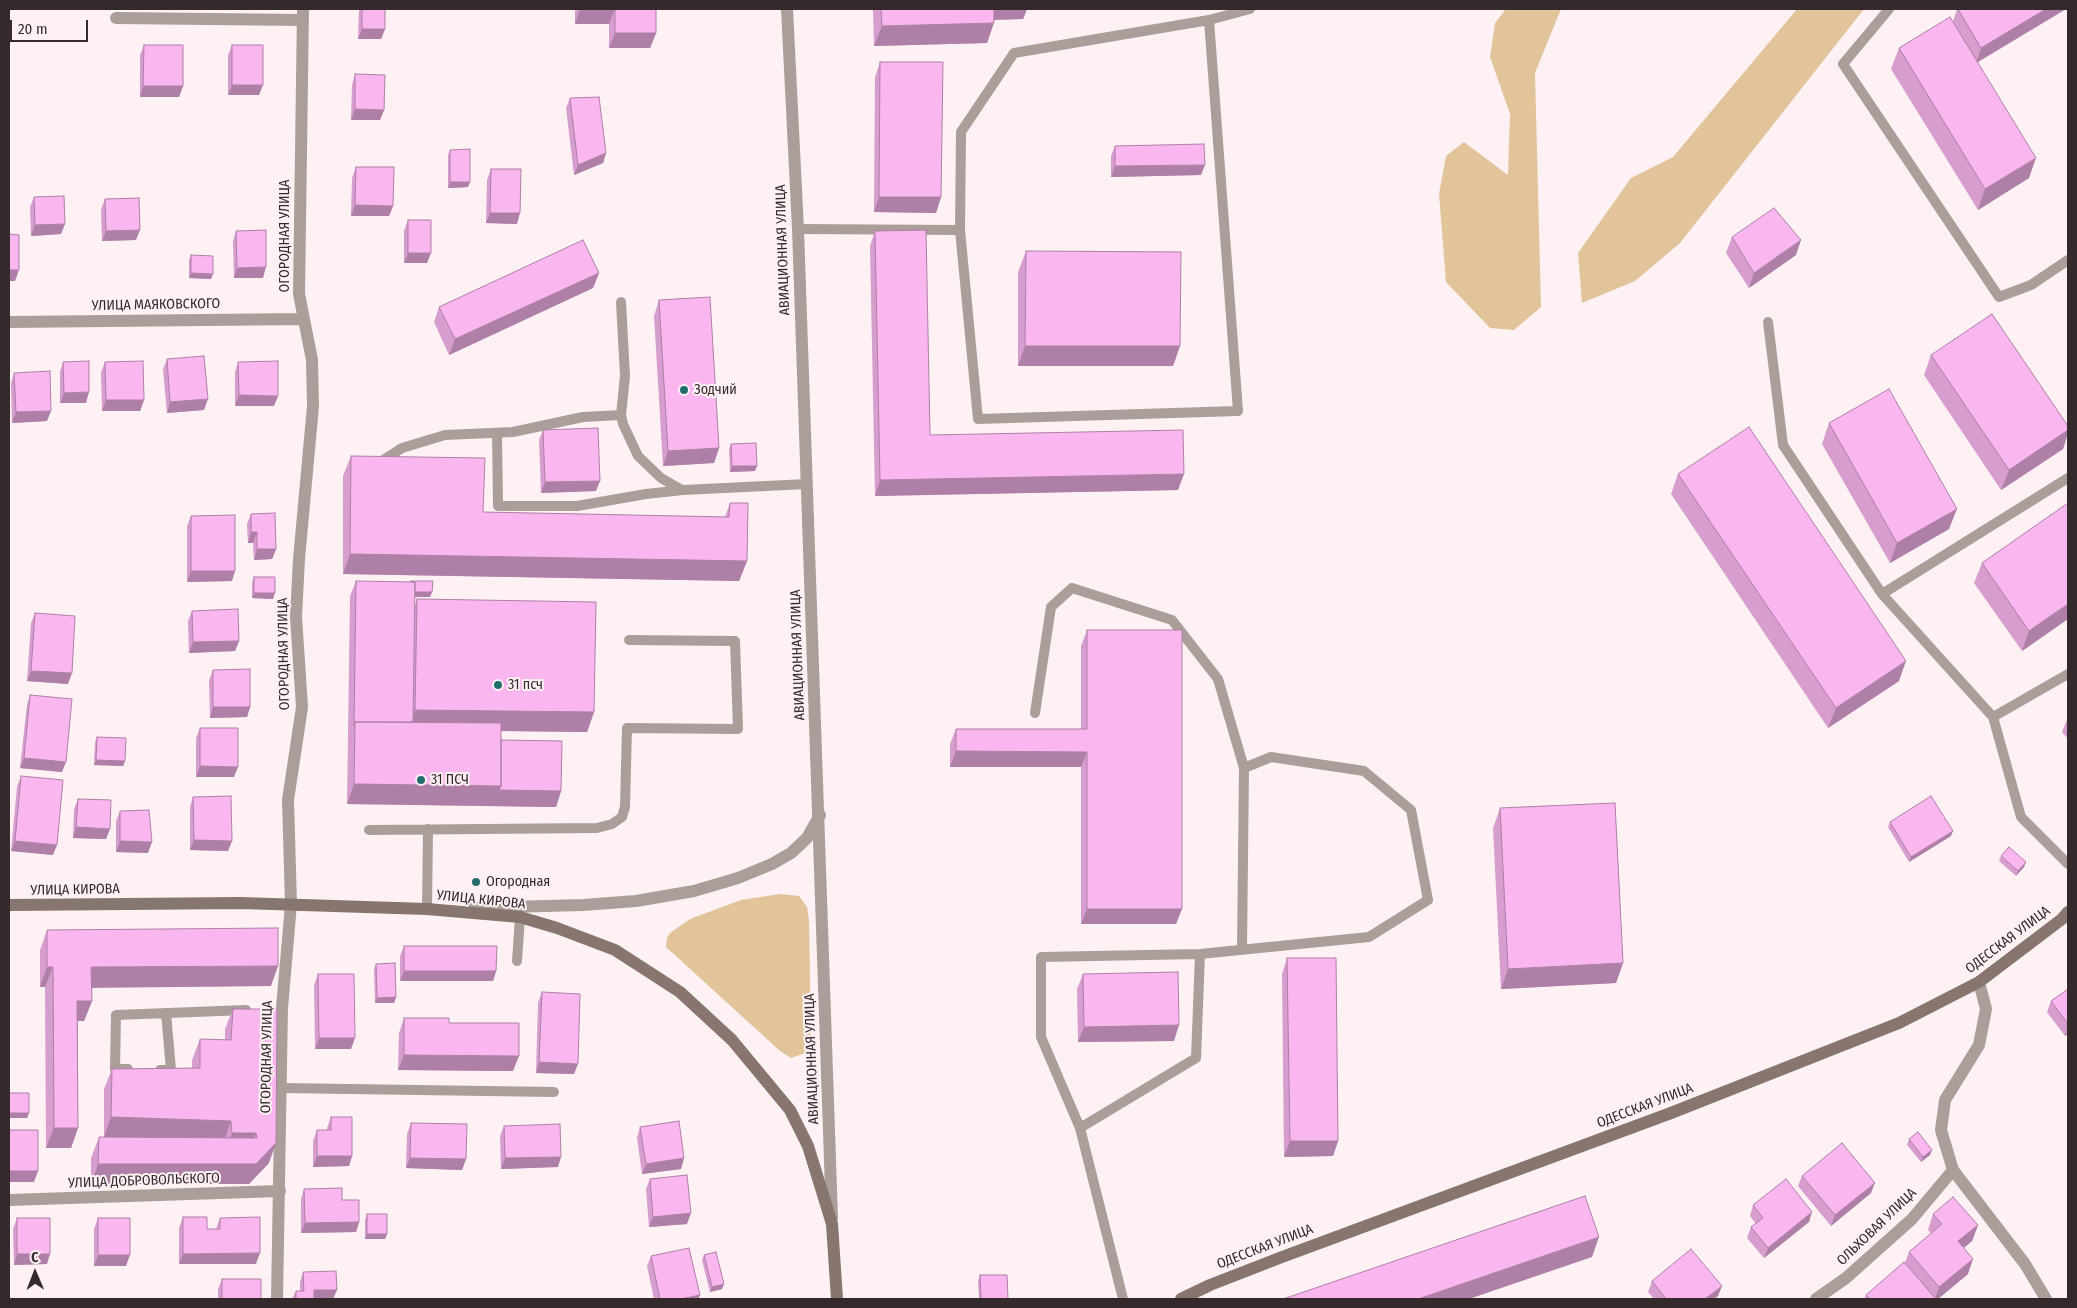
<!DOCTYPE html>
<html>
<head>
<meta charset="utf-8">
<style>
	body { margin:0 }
	#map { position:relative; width:2077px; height:1308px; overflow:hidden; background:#fef1f3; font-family:"Fira Sans Condensed",sans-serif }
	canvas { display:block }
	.frame { position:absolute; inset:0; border:10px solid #34292b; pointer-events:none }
	.north { position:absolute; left:10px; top:1248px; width:50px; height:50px; -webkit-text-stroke:4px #fef1f3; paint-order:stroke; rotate:359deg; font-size:14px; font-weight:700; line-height:20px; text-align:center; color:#34292b }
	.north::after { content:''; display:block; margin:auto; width:18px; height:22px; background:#34292b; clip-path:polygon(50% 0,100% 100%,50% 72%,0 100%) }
	.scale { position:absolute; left:10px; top:20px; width:78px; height:22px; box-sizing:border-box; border:2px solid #34292b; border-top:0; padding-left:6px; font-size:15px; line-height:18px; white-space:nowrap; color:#34292b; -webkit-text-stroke:4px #fef1f3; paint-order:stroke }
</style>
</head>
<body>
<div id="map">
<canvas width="2077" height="1308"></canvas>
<div class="frame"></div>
<div class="north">С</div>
<div class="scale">20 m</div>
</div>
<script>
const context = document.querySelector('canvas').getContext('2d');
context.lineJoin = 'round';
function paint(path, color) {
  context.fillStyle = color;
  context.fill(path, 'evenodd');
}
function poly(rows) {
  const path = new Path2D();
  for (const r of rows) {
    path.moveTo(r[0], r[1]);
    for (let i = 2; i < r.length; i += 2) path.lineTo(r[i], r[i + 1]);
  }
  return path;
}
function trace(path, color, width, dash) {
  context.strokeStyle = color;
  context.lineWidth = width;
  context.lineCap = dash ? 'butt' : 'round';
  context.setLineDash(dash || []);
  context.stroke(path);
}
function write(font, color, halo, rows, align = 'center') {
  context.font = font + ' "Fira Sans Condensed",sans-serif';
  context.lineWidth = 4;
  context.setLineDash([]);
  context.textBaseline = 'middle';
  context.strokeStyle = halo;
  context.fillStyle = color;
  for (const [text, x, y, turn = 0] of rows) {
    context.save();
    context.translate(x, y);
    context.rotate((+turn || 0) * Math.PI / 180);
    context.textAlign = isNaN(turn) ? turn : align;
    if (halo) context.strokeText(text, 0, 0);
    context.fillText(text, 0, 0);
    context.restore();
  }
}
paint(poly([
	[1506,9,1561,9,1535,73,1541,307,1514,330,1490,328,1446,282,1439,194,1446,156,1464,142,1508,175,1510,114,1490,57,1495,23],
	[1797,9,1864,9,1680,243,1635,281,1582,303,1578,253,1631,178,1673,157],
	[780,894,799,896,807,907,809,920,811,1034,808,1048,805,1053,791,1058,780,1051,666,947,667,938,670,933,690,919,741,900]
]), '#e2c49b');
trace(poly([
	[1889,9,1843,64,1999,297,2031,285,2068,260],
	[798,229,960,230,978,419,1238,411,1209,20,1250,9],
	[960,230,961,132,1014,53,1209,20],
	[621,302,625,376,621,415,623,424,638,456,661,478,682,490],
	[1768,322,1783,445,1882,594,1993,717],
	[497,433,498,506,577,506,646,494,683,490,807,484],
	[382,461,402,448,445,435,513,432,583,417,621,415],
	[1882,594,2068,478],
	[2068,674,1993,717,2021,817,2068,864],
	[1035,713,1051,607,1072,588,1172,620,1218,679,1244,768,1242,949],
	[369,830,597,828,612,824,622,817,625,807,627,728,738,729,735,641,629,640],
	[427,909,428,829],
	[517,961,520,917],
	[128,1069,115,1069,116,1015,246,1010],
	[160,1070,171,1070,166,1013],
	[281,1088,554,1092],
	[1080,1128,1196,1058,1200,954],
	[1123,1299,1080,1128,1041,1037,1041,957,1200,954,1369,937,1428,900,1411,810,1364,771,1271,757,1244,768]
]), '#ab9e9a', 10);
trace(poly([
	[787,9,798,229,832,1218],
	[116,18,303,20],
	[9,322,303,319],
	[470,908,583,905,636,901,694,891,738,878,772,864,791,853,807,838,820,815],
	[1979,982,1986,1009,1979,1045,1945,1100,1941,1130,1953,1170,2025,1264,2046,1299],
	[9,1200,280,1191],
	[277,1299,282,1008,291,904,288,800,302,707,296,617,299,559,313,406,312,360,299,294,303,9],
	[1816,1299,1846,1278,1912,1219,1953,1170]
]), '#ab9e9a', 12);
trace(poly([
	[9,905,241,903,427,909,520,917,557,928,615,950,680,992,732,1040,790,1110,808,1146,832,1224,837,1299],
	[1181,1299,1210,1285,1282,1257,1671,1113,1899,1023,1979,982,2062,919,2068,912]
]), '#87756f', 12);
paint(poly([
	[359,9,385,9,385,29,381,39,358,39],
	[575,9,656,9,656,33,650,48,609,48,609,24,575,24],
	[873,9,1027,9,1023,19,994,20,987,43,874,46],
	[1957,9,2066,9,1978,62,2029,178,1978,210,1891,69,1899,48,1953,21],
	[144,45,183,86,179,97,140,97,140,55],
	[232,45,259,95,228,95,228,55],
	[880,62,941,197,936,213,874,212,875,77],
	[355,74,384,110,380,120,351,120,352,85],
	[570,98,606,153,603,163,574,175,566,108],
	[1115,146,1201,175,1111,177,1111,156],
	[450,150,468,187,448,188,448,155],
	[356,167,393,206,389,216,351,216,352,178],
	[491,169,517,224,486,223,487,180],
	[34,197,61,234,31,236,30,207],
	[105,199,136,240,102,241,101,209],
	[408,220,427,263,404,263,404,231],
	[236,231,263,278,234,278,233,241],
	[875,231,930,435,1178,490,875,496,870,246],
	[1732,237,1796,255,1749,288,1726,253],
	[1026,251,1180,346,1173,366,1018,366,1018,272],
	[191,255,211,279,189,278,189,260],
	[599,273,593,288,449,355,434,322,439,307],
	[659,300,719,448,714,463,663,466,654,316],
	[1931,355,2068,426,2068,433,2063,449,2001,490,1924,375],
	[167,359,204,410,167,413,163,369],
	[63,362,86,403,60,403,60,372],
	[105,362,144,400,140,411,102,411,101,372],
	[238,362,274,406,235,406,235,372],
	[14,373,47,421,12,423,11,383],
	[1829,423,1949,529,1890,563,1822,444],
	[543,430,596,491,541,493,539,440],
	[731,444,755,471,730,472,729,449],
	[351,456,483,512,725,517,730,503,747,561,739,581,343,574,343,476],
	[1678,474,1899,681,1828,728,1671,494],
	[251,514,276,549,272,559,254,560,253,543,248,543,247,524],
	[191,516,232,581,187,582,187,526],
	[1982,563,2068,619,2022,651,1974,583],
	[254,577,273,599,252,598,252,582],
	[356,581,432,592,430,597,415,597,415,605,417,599,594,712,587,732,501,731,501,740,561,791,556,807,347,804,350,596],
	[192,611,239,641,235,651,189,653,188,621],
	[35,613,68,684,27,681,31,623],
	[1087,630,1176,924,1081,924,1081,767,950,767,950,744,956,729,1081,729,1081,646],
	[213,670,250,707,247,717,210,718,209,680],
	[30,695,62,772,20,768,27,705],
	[2068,719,2068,739,2062,732,2066,722],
	[200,728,234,777,196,777,196,738],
	[97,737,125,761,123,766,94,765,95,742],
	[21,776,53,855,11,851,17,787],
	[193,797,228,851,190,850,190,807],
	[78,799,106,839,73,838,74,809],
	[1500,808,1623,963,1616,983,1501,989,1493,828],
	[120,811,148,853,116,852,116,821],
	[1890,822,1951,836,1909,862,1888,827],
	[2001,856,2024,867,2016,876,1999,861],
	[47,930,271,986,92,987,92,1001,84,1021,78,1021,78,1128,71,1148,46,1148,45,987,40,987,40,950],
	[404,946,496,971,493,981,400,981,400,956],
	[1287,958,1338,1141,1333,1156,1284,1157,1282,974],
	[376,964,396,997,394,1003,375,1003,374,969],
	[318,974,351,1049,315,1049,314,985],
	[1083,974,1174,1041,1078,1042,1077,989],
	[2068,989,2068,1034,2065,1036,2047,1012,2051,1001],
	[542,992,574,1074,536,1073,538,1003],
	[233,1009,269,1163,249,1184,91,1184,91,1158,99,1137,125,1138,104,1137,104,1089,112,1069,192,1068,192,1060,200,1039,225,1040,225,1029],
	[404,1018,513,1071,398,1070,399,1033],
	[331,1117,352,1156,349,1166,313,1167,313,1141,317,1130,327,1130,327,1128],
	[411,1123,466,1159,462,1170,406,1168,407,1134],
	[504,1126,558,1167,501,1169,500,1136],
	[640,1127,684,1158,681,1169,642,1174,637,1138],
	[1909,1139,1930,1155,1921,1162,1907,1145],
	[1802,1176,1871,1193,1831,1226,1798,1186],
	[650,1179,687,1224,649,1227,646,1189],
	[304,1189,342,1200,359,1222,356,1232,301,1233,301,1199],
	[1753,1205,1809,1222,1764,1258,1747,1238,1751,1227,1756,1224,1750,1216],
	[367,1214,387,1234,385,1239,365,1239,365,1220],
	[1933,1214,1978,1225,1972,1241,1964,1248,1968,1274,1938,1299,1864,1299,1866,1295,1905,1263,1909,1252,1931,1233,1928,1230],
	[183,1217,207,1229,216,1229,220,1218,256,1264,179,1264,179,1228],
	[17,1218,47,1264,14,1265,13,1229],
	[98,1218,126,1266,94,1266,94,1229],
	[704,1255,722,1289,710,1292,702,1260],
	[651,1256,700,1295,698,1299,654,1299,647,1266],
	[303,1272,333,1299,292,1299,296,1291,300,1291,300,1282],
	[980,1275,1008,1299,979,1299,978,1281],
	[222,1279,261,1299,218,1299,218,1289],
	[1652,1281,1718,1296,1714,1299,1654,1299,1648,1292]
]), '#d69dce');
paint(poly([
	[580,9,615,9,609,24,575,24],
	[990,9,1027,9,1023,19,986,20],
	[2046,9,2066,9,1976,63,1981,48],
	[994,23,987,43,874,46,882,26],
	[362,29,385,29,381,39,358,39],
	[615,33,656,33,650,48,609,48],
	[232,85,263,85,259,95,228,95],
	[143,86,183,86,179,97,140,97],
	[355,109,384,110,380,120,351,120],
	[606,153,603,163,574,175,578,165],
	[2036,158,2029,178,1978,210,1985,189],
	[1205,165,1201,175,1111,177,1115,166],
	[450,182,470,182,468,187,448,188],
	[879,197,941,197,936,213,874,212],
	[355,205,393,206,389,216,351,216],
	[490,213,520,213,517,224,486,223],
	[65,224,61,234,31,236,35,225],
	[140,230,136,240,102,241,106,231],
	[1801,240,1796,255,1749,288,1754,273],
	[408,253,431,253,427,263,404,263],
	[266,267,263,278,234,278,237,268],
	[9,270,19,270,15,281,9,281],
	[191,273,213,274,211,279,189,278],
	[599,273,593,288,449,355,455,339],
	[1025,346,1180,346,1173,366,1018,366],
	[89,392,86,403,60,403,64,393],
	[239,395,278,396,274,406,235,406],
	[208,399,204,410,167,413,170,402],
	[106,400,144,400,140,411,102,411],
	[51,411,47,421,12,423,16,412],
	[2068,430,2068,433,2063,449,2001,490,2009,470],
	[719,448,714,463,663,466,668,451],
	[732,466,757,466,755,471,730,472],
	[1184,474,1178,490,875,496,880,480],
	[600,481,596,491,541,493,545,482],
	[1957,509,1949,529,1890,563,1897,543],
	[251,532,257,532,253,543,248,543],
	[257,549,276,549,272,559,254,560],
	[350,554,747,561,739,581,343,574],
	[191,571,235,571,232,581,187,582],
	[411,592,432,592,430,597,409,597],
	[254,593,275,593,273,599,252,598],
	[2068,604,2068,619,2022,651,2029,631],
	[239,641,235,651,189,653,193,642],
	[1906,661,1899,681,1828,728,1836,708],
	[31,671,72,673,68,684,27,681],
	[213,707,250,707,247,717,210,718],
	[415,710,594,712,587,732,412,730,409,727],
	[956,751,1087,752,1081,767,950,767],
	[24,758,66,762,62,772,20,768],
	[96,760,125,761,123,766,94,765],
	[200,766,238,767,234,777,196,777],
	[354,784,501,786,561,791,556,807,347,804],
	[76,827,110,829,106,839,73,838],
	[1953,831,1951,836,1909,862,1911,857],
	[194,840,232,841,228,851,190,850],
	[15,841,57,845,53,855,11,851],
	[120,841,152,842,148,853,116,852],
	[2026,862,2024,867,2016,876,2018,871],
	[1087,909,1182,909,1176,924,1081,924],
	[1623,963,1616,983,1501,989,1508,969],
	[278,966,271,986,84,988,91,967],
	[47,967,53,967,45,987,40,987],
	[404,971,496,971,493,981,400,981],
	[396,997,394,1003,375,1003,377,998],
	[77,1001,92,1001,84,1021,70,1021],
	[1179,1025,1174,1041,1078,1042,1084,1027],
	[2068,1028,2068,1034,2065,1036],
	[319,1038,355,1038,351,1049,315,1049],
	[404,1055,519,1056,513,1071,398,1070],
	[539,1062,578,1064,574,1074,536,1073],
	[9,1113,29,1113,27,1118,9,1118],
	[111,1117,231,1121,224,1141,104,1137],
	[54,1128,78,1128,71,1148,46,1148],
	[232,1133,256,1133,249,1153,225,1153],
	[1290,1141,1338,1141,1333,1156,1284,1157],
	[276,1143,269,1163,249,1184,91,1184,98,1164],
	[1932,1150,1930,1155,1921,1162,1923,1157],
	[317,1156,352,1156,349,1166,313,1167],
	[561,1157,558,1167,501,1169,505,1158],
	[410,1158,466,1159,462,1170,406,1168],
	[684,1158,681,1169,642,1174,646,1164],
	[9,1171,38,1171,34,1182,9,1182],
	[1875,1183,1871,1193,1831,1226,1835,1215],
	[1812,1212,1809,1222,1764,1258,1768,1248],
	[691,1213,687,1224,649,1227,653,1217],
	[359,1222,356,1232,301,1233,305,1223],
	[1978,1225,1972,1241,1952,1257,1958,1241],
	[367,1234,387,1234,385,1239,365,1239],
	[1599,1237,1592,1257,1469,1299,1418,1299],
	[260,1253,256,1264,179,1264,183,1254],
	[17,1254,50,1254,47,1264,14,1265],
	[98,1255,130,1255,126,1266,94,1266],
	[1973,1259,1968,1274,1938,1299,1935,1299,1939,1287],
	[724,1284,722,1289,710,1292,712,1287],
	[1722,1286,1718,1296,1714,1299,1705,1299],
	[314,1290,337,1290,333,1299,311,1299],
	[700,1295,698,1299,681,1299]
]), '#ae7fa7');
const building = poly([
	[362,9,385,9,385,29,362,29,362,9],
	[615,9,656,9,656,33,615,33,615,9],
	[881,9,994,9,994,23,882,26,881,9],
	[1958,9,2046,9,1981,48,1958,9],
	[1950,17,2036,158,1985,189,1899,48,1950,17],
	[144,45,183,45,183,86,143,86,144,45],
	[232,45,263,45,263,85,232,85,232,45],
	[880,62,943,62,941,197,879,197,880,62],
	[355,74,385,75,384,110,355,109,355,74],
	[599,97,606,153,578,165,570,98,599,97],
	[1204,144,1205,165,1115,166,1115,146,1204,144],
	[470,149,470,182,450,182,450,150,470,149],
	[356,167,394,167,393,206,355,205,356,167],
	[491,169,521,169,520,213,490,213,491,169],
	[64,196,65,224,35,225,34,197,64,196],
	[139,198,140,230,106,231,105,199,139,198],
	[1774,208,1801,240,1754,273,1732,237,1774,208],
	[408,220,431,220,431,253,408,253,408,220],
	[266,230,266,267,237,268,236,231,266,230],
	[926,230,930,435,1183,430,1184,474,880,480,875,231,926,230],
	[9,234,19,235,19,270,9,270,9,234],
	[583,240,599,273,455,339,439,307,583,240],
	[1026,251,1181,252,1180,346,1025,346,1026,251],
	[191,255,213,256,213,274,191,273,191,255],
	[710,297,719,448,668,451,659,300,710,297],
	[1992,314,2068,426,2068,430,2009,470,1931,355,1992,314],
	[204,356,208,399,170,402,167,359,204,356],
	[89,361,89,392,64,393,63,362,89,361],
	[143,361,144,400,106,400,105,362,143,361],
	[278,361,278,396,239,395,238,362,278,361],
	[50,371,51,411,16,412,14,373,50,371],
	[1889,389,1957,509,1897,543,1829,423,1889,389],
	[1749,427,1906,661,1836,708,1678,474,1749,427],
	[598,428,600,481,545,482,543,430,598,428],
	[756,443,757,466,732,466,731,444,756,443],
	[351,456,485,458,483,512,729,517,730,503,748,503,747,561,350,554,351,456],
	[2068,503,2068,604,2029,631,1982,563,2068,503],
	[275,513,276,549,257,549,257,532,251,532,251,514,275,513],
	[235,515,235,571,191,571,191,516,235,515],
	[254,577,275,577,275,593,254,593,254,577],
	[356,581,415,582,413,722,355,722,354,726,356,581],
	[411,581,433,581,432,592,415,592,415,582,411,582,411,581],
	[417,599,596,602,594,712,415,710,417,599],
	[238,609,239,641,193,642,192,611,238,609],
	[35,613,75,616,72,673,31,671,35,613],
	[1087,630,1182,630,1182,909,1087,909,1087,752,956,751,956,729,1087,729,1087,630],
	[250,669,250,707,213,707,213,670,250,669],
	[30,695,72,699,66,762,24,758,30,695],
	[355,722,501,723,501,786,354,784,355,722],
	[200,728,238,728,238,767,200,766,200,728],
	[97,737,126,738,125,761,96,760,97,737],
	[501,740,562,741,561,791,499,790,501,786,501,740],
	[21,776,63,780,57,845,15,841,21,776],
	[231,796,232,841,194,840,193,797,231,796],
	[1931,796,1953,831,1911,857,1890,822,1931,796],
	[78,799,111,800,110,829,76,827,78,799],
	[1615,803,1623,963,1508,969,1500,808,1615,803],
	[149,810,152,842,120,841,120,811,149,810],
	[2009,847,2026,862,2018,871,2001,856,2009,847],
	[278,928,278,966,91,967,92,1001,77,1001,78,1128,54,1128,53,967,47,967,47,930,278,928],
	[404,946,497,946,496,971,404,971,404,946],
	[1287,958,1336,958,1338,1141,1290,1141,1287,958],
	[395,963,396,997,377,998,376,964,395,963],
	[1178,972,1179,1025,1084,1027,1083,974,1178,972],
	[318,974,354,974,355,1038,319,1038,318,974],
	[2068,989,2068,1024,2051,1001,2068,989],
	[542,992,580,994,578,1064,539,1062,542,992],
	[233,1009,277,1009,276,1143,256,1164,98,1164,99,1137,257,1138,256,1133,232,1133,231,1121,111,1117,112,1069,200,1068,200,1039,231,1040,233,1009],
	[404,1018,449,1018,449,1023,519,1023,519,1056,404,1055,404,1018],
	[9,1093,29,1093,29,1113,9,1113,9,1093],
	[331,1117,352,1117,352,1156,317,1156,317,1130,331,1130,331,1117],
	[679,1121,684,1158,646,1164,640,1127,679,1121],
	[411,1123,467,1124,466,1159,410,1158,411,1123],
	[560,1124,561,1157,505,1158,504,1126,560,1124],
	[9,1130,38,1130,38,1171,9,1171,9,1130],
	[1918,1132,1932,1150,1923,1157,1909,1139,1918,1132],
	[1842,1143,1875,1183,1835,1215,1802,1176,1842,1143],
	[687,1175,691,1213,653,1217,650,1179,687,1175],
	[1786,1179,1812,1212,1768,1248,1751,1227,1763,1218,1753,1205,1786,1179],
	[342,1188,342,1200,359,1200,359,1222,305,1223,304,1189,342,1188],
	[1585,1196,1599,1237,1418,1299,1283,1299,1585,1196],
	[1953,1197,1978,1225,1958,1241,1973,1259,1939,1287,1909,1252,1942,1224,1933,1214,1953,1197],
	[367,1214,387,1214,387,1234,367,1234,367,1214],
	[183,1217,207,1217,207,1229,220,1229,220,1218,260,1217,260,1253,183,1254,183,1217],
	[17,1218,50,1218,50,1254,17,1254,17,1218],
	[98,1218,130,1218,130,1255,98,1255,98,1218],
	[689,1248,700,1295,681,1299,660,1299,651,1256,689,1248],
	[1691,1249,1722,1286,1705,1299,1666,1299,1652,1281,1691,1249],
	[716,1252,724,1284,712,1287,704,1255,716,1252],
	[1904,1262,1936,1299,1870,1299,1866,1295,1904,1262],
	[336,1271,337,1290,314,1290,314,1299,296,1299,296,1291,304,1291,303,1272,336,1271],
	[980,1275,1007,1275,1008,1299,981,1299,980,1275],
	[222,1279,261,1279,261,1299,222,1299,222,1279]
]);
paint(building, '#f9b6ef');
trace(building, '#ae7fa7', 1);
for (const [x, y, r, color] of [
	[684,390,5,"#226e6c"],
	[498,685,5,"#226e6c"],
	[421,780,5,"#226e6c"],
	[476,882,5,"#226e6c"]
]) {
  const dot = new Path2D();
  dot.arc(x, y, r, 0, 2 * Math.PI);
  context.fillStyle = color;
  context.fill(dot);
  trace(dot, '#fef1f3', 2);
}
write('14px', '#34292b', '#fef1f3', [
	["ОГОРОДНАЯ УЛИЦА",285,236,-90],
	["АВИАЦИОННАЯ УЛИЦА",783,250,-92],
	["УЛИЦА МАЯКОВСКОГО",156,305,-1],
	["ОГОРОДНАЯ УЛИЦА",284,654,-91],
	["АВИАЦИОННАЯ УЛИЦА",798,655,-92],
	["УЛИЦА КИРОВА",75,890,-1],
	["УЛИЦА КИРОВА",481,900,6],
	["ОДЕССКАЯ УЛИЦА",2008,940,-37],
	["ОГОРОДНАЯ УЛИЦА",267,1057,-89],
	["АВИАЦИОННАЯ УЛИЦА",812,1059,-92],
	["ОДЕССКАЯ УЛИЦА",1645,1106,-21],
	["УЛИЦА ДОБРОВОЛЬСКОГО",144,1181,-2],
	["ОЛЬХОВАЯ УЛИЦА",1877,1227,-44],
	["ОДЕССКАЯ УЛИЦА",1265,1247,-21]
]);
write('14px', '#34292b', '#fef1f3', [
	["Зодчий",694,390],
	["31 псч",508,685],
	["31 ПСЧ",431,780],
	["Огородная",486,882]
], 'left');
</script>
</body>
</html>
